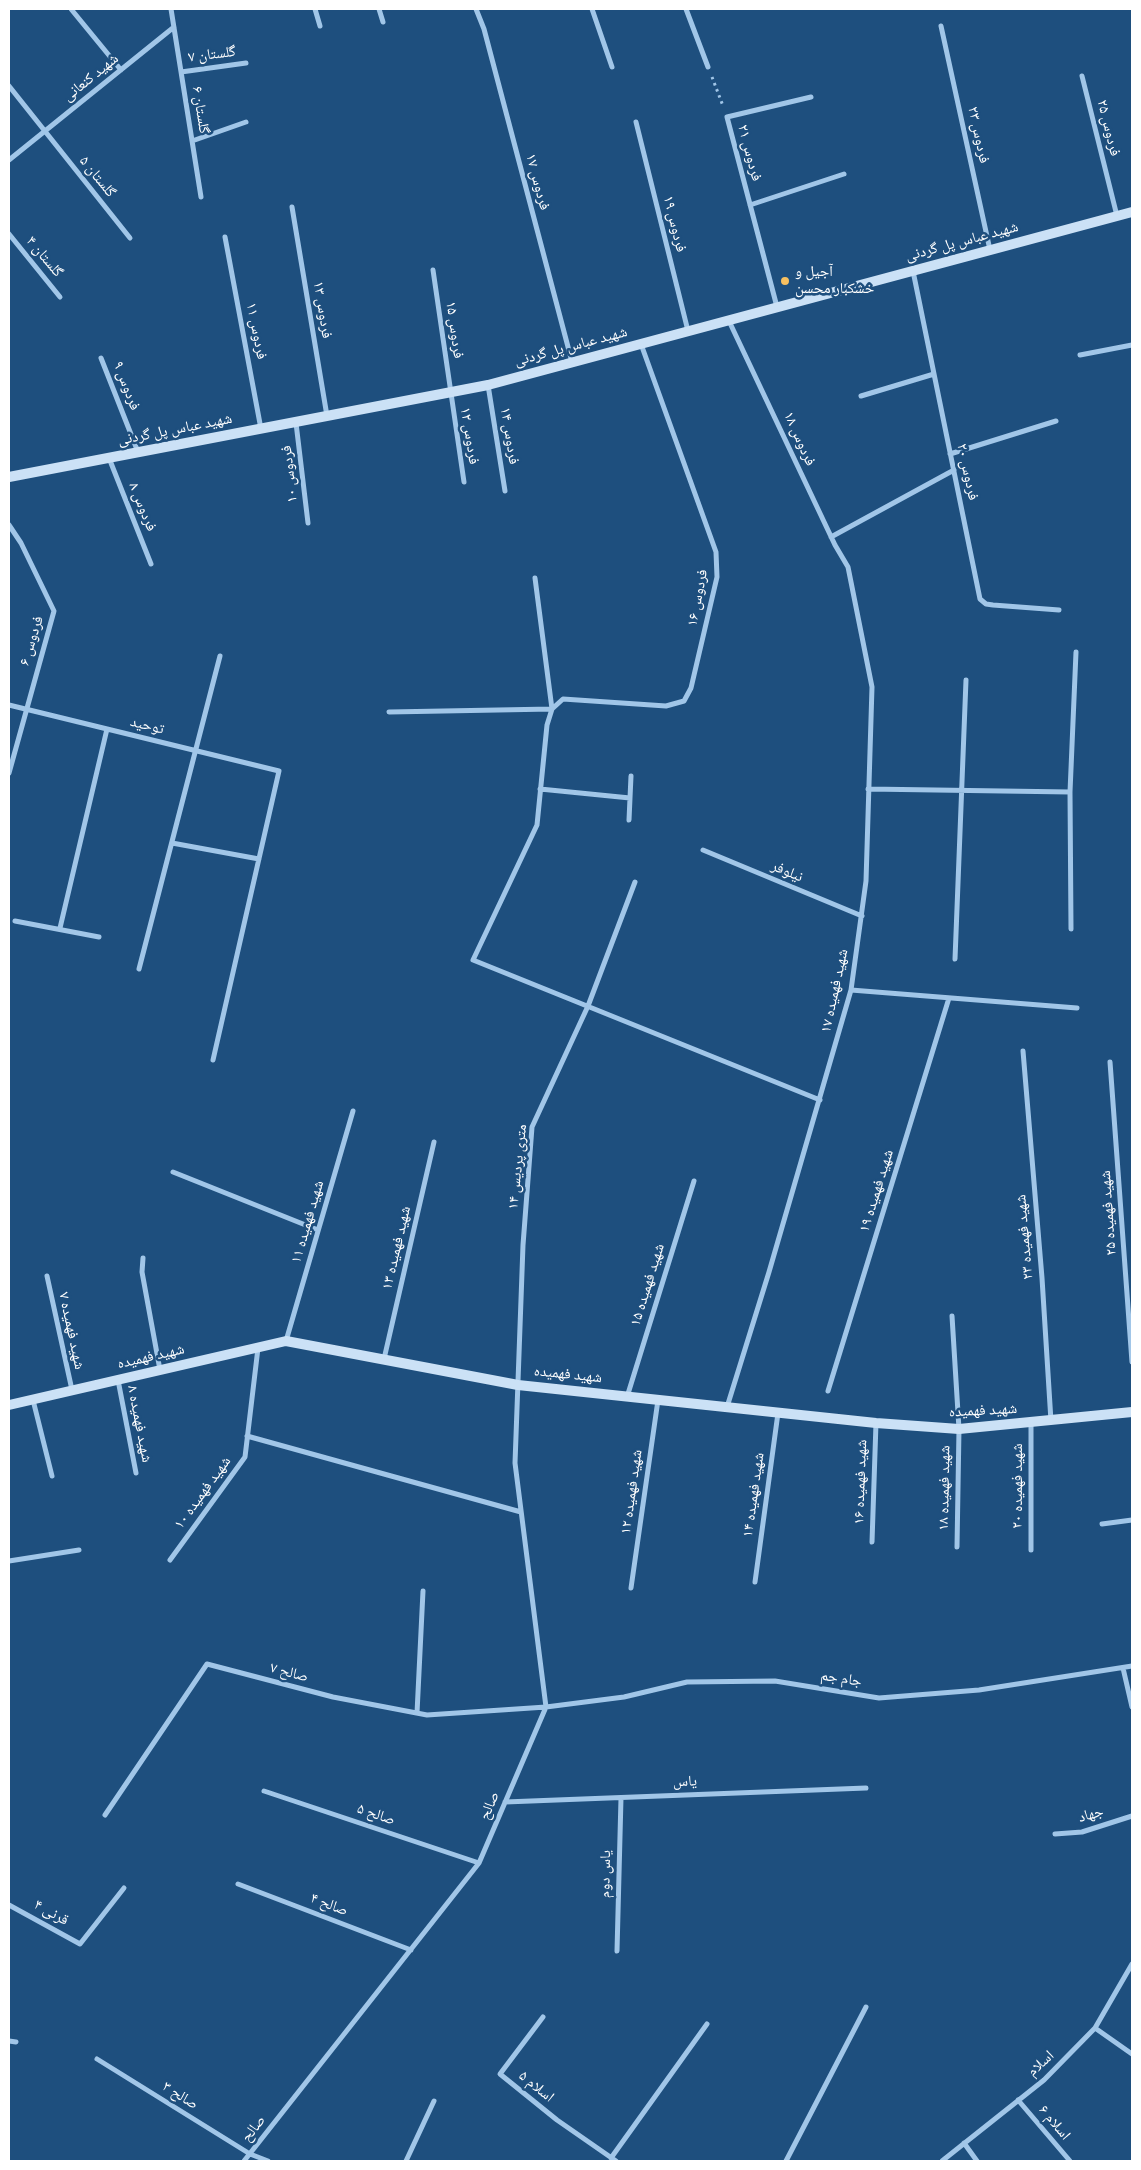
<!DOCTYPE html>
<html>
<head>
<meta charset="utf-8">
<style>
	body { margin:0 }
	#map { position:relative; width:1141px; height:2170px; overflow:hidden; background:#1e4f7e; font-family:"Roboto Condensed",sans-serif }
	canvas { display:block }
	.frame { position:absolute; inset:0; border:10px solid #fff; pointer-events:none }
</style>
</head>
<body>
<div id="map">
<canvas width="1141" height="2170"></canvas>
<div class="frame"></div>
</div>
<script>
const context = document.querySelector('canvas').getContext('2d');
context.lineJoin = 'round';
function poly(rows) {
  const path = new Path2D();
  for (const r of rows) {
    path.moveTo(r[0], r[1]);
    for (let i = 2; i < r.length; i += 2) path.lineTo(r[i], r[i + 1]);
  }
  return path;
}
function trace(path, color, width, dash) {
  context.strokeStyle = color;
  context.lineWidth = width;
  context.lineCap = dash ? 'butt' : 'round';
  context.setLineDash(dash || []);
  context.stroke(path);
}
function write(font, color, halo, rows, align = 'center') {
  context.font = font + ' "Roboto Condensed","Noto Naskh Arabic",sans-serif';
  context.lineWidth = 5;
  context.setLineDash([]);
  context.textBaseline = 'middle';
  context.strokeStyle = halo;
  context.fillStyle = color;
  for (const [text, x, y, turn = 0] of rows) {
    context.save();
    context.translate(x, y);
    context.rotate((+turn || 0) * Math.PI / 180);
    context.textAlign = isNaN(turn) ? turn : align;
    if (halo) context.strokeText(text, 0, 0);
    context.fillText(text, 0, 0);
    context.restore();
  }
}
trace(poly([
	[712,77,723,106]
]), '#a1c6e8', 3, [2.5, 4]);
trace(poly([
	[71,9,121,70],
	[171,9,201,197],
	[315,9,320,26],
	[379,9,383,22],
	[476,9,484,29,572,362],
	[592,9,612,67],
	[686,9,708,67],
	[941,26,990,250],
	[181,72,246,63],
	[1082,76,1117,216],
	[9,86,130,238],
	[636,122,688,331],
	[192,141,246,122],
	[9,160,174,27],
	[750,205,844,174],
	[292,207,327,416],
	[9,234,60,297],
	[225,237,261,429],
	[433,270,464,482],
	[913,271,980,599,986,604,993,605,1059,610],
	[777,307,727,117,811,97],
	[1080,355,1132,345],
	[101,358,138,452],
	[488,385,505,491],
	[861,396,934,374],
	[296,423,308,523],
	[950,454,1056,421],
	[109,458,151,564],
	[9,525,21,543,54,611,9,773],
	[831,537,954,470],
	[535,578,552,709,547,725,537,825,473,960,820,1100],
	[9,705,279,771,213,1060],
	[552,709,563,699,666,706,684,701,691,688,717,577,716,552,641,344],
	[389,712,552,709],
	[540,789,630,798],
	[868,789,1070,792,1071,929],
	[1070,792,1076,652],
	[629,820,631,776],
	[172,843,259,859],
	[703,850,862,916],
	[15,921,99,937],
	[60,928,107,729],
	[955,959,966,680],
	[139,969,220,656],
	[851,990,1077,1008],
	[1023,1051,1042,1278,1051,1421],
	[1110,1062,1132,1362],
	[173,1172,318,1230],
	[143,1258,142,1272,160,1370],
	[47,1276,72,1390],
	[952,1316,959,1429,957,1547],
	[286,1341,353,1111],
	[384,1359,434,1142],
	[118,1380,136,1473],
	[828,1391,949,998],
	[627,1397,694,1181],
	[33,1400,52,1476],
	[727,1407,769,1272,851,990,866,881,872,687,848,567,835,545,729,321],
	[247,1436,521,1512],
	[1102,1524,1132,1520],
	[872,1542,876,1423],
	[1031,1550,1031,1422],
	[170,1560,245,1457,258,1348],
	[9,1561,79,1550],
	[755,1582,778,1413],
	[631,1588,658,1400],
	[1123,1668,1132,1707],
	[417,1713,423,1591],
	[264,1791,479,1863],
	[505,1802,866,1788],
	[105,1815,207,1664,333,1697,427,1715,546,1707,624,1697,687,1682,775,1681,879,1698,979,1690,1132,1666],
	[1055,1834,1082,1832,1132,1816],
	[238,1884,411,1950],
	[9,1905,80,1944,124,1888],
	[617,1951,621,1798],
	[543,2017,500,2074,557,2120,616,2161],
	[1095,2028,1132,2054],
	[9,2041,16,2042],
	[97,2059,250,2154,268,2161],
	[1018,2100,1070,2161],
	[964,2143,977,2161],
	[611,2158,707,2024],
	[244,2161,479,1863,546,1707,515,1463,523,1245,532,1127,588,1006,635,882],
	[406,2161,434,2101],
	[786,2161,866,2007],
	[942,2161,1044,2080,1095,2028,1132,1964]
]), '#a1c6e8', 5);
trace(poly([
	[9,477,488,385,1132,212],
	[9,1405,286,1341,518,1385,876,1423,959,1429,1132,1412]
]), '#cbe1f6', 10);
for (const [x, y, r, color] of [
	[785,281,5,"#f7c060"]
]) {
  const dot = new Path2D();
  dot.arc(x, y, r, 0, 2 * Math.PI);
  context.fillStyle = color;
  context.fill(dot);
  trace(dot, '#1e4f7e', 2);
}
write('15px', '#fff', '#1e4f7e', [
	["گلستان ۷",212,55,-7],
	["شهید کنعانی",91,78,-39],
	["گلستان ۶",200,110,81],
	["فردوس ۲۵",1108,128,76],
	["فردوس ۲۳",978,135,78],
	["فردوس ۲۱",749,153,75],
	["گلستان ۵",97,177,51],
	["فردوس ۱۷",537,182,75],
	["فردوس ۱۹",674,224,76],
	["شهید عباس پل گردنی",962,242,-15],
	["گلستان ۴",44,257,50],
	["فردوس ۱۳",322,310,81],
	["فردوس ۱۵",454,330,82],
	["فردوس ۱۱",256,331,79],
	["شهید عباس پل گردنی",571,347,-15],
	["فردوس ۹",126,386,69],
	["شهید عباس پل گردنی",175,430,-11],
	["فردوس ۱۲",469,436,81],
	["فردوس ۱۴",509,436,81],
	["فردوس ۱۸",799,439,66],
	["فردوس ۲۰",967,472,78],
	["فردوس ۱۰",290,474,-96],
	["فردوس ۸",142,507,68],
	["فردوس ۱۶",698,598,-79],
	["فردوس ۶",32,641,-73],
	["توحید",147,726,14],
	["نیلوفر",787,872,23],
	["شهید فهمیده ۱۷",835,991,-78],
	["۱۴ متری پردیس",518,1167,-84],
	["شهید فهمیده ۱۹",877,1191,-73],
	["شهید فهمیده ۲۵",1109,1213,-94],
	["شهید فهمیده ۱۱",308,1222,-74],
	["شهید فهمیده ۲۳",1025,1237,-95],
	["شهید فهمیده ۱۳",397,1248,-77],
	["شهید فهمیده ۱۵",648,1285,-73],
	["شهید فهمیده ۷",71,1331,78],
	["شهید فهمیده",151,1357,-13],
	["شهید فهمیده",568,1375,6],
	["شهید فهمیده",983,1411,-3],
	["شهید فهمیده ۸",139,1424,79],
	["شهید فهمیده ۱۶",861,1482,-88],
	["شهید فهمیده ۲۰",1018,1486,-90],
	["شهید فهمیده ۱۸",945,1488,-89],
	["شهید فهمیده ۱۲",632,1492,-82],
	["شهید فهمیده ۱۰",203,1493,-54],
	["شهید فهمیده ۱۴",754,1495,-82],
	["صالح ۷",289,1673,15],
	["جام جم",841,1679,9],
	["یاس",685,1782,-2],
	["صالح",490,1806,-67],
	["صالح ۵",376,1815,19],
	["جهاد",1091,1815,-15],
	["یاس دوم",606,1874,-89],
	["صالح ۴",329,1905,21],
	["قرنی ۴",51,1913,29],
	["اسلام",1041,2064,-43],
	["اسلام ۵",536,2087,39],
	["صالح ۳",180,2096,32],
	["اسلام ۶",1054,2123,50],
	["صالح",254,2129,-52]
]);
write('15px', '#fff', '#1e4f7e', [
	["آجیل و",795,272],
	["خشکبار محسن",795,289]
], 'left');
</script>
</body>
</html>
